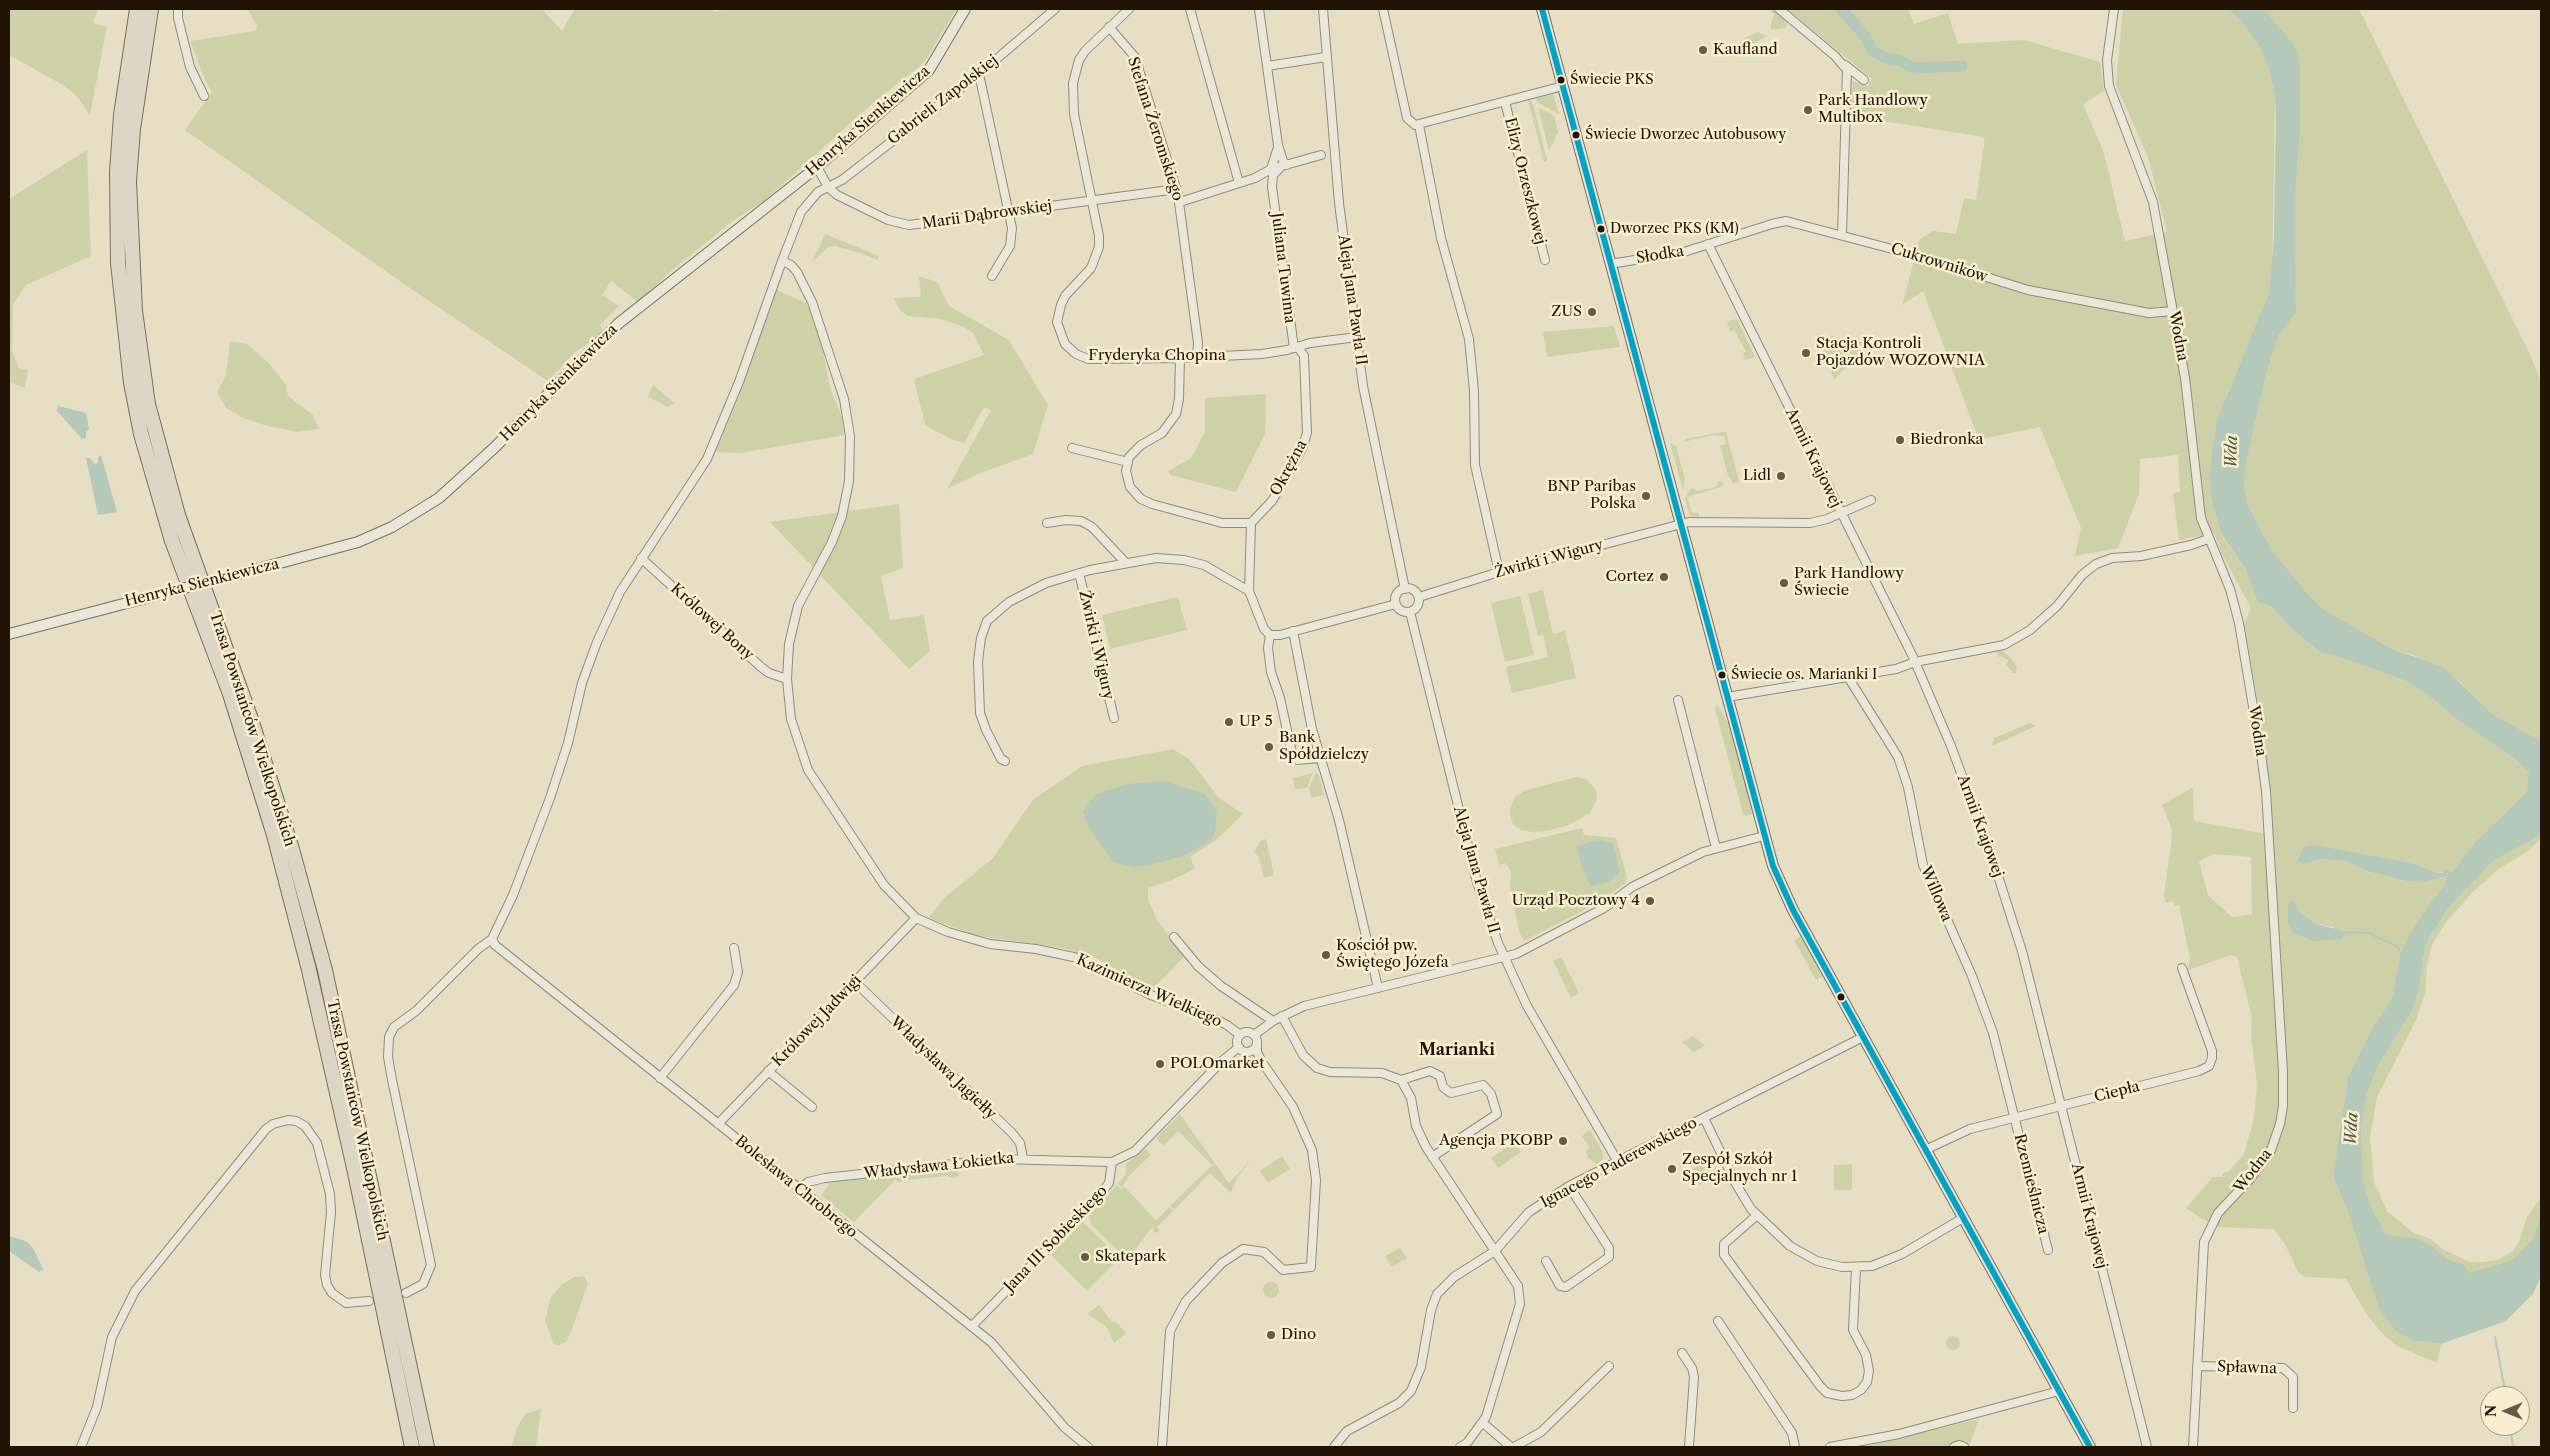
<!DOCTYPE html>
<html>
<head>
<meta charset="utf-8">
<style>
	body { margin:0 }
	#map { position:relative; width:2550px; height:1456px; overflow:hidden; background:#e7dfc4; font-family:"Libre Caslon Text",serif }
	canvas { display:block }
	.frame { position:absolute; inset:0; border:10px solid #221405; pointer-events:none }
	.north { position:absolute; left:2480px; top:1386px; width:50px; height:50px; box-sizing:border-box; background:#f9efcf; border:1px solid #a3977e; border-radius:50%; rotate:270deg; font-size:14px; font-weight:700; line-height:20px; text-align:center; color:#221405 }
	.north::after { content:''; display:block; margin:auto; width:18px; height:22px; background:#675b48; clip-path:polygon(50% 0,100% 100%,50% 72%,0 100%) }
</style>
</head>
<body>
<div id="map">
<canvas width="2550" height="1456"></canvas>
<div class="frame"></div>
<div class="north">N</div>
</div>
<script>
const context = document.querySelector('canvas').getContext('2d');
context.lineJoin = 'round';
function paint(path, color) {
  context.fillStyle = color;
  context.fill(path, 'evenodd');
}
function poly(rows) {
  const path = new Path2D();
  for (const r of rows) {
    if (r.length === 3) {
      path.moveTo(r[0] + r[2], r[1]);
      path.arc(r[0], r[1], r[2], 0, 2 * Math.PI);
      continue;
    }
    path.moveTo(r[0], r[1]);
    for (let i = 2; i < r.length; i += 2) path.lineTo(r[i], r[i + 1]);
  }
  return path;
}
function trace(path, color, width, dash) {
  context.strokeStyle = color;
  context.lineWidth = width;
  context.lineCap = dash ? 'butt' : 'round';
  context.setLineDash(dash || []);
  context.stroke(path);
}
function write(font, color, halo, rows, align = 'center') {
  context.font = font + ' "Libre Caslon Text",serif';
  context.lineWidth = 5;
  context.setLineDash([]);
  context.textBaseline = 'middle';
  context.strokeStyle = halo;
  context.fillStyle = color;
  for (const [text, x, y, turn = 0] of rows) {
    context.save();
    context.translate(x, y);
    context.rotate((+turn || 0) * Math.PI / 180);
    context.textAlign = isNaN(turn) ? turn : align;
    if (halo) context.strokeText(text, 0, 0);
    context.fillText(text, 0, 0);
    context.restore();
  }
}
paint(poly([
	[9,9,98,9,93,23,107,27,90,115,75,94,61,84,9,55],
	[248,9,542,9,562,31,575,9,713,9,714,12,728,9,956,9,927,58,919,67,876,100,764,201,734,220,672,270,639,303,611,281,602,295,619,306,600,325,604,332,574,353,548,381,401,282,185,130,212,92,205,80,190,41,255,31,257,26],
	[1769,9,1775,9,1780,13,1787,24,1786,28,1771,30,1771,22,1775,15],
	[1787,9,1908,9,1914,24,1948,13,1958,44,2024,40,2100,62,2104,91,2083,104,2104,153,2125,241,2167,232,2148,157,2116,85,2123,9,2228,9,2242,22,2260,47,2269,70,2275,95,2272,271,2269,293,2263,311,2226,397,2222,536,2245,568,2258,601,2271,606,2290,627,2321,653,2334,655,2404,680,2427,693,2478,733,2533,760,2527,792,2475,842,2452,872,2433,872,2416,864,2400,861,2389,866,2304,847,2297,859,2304,864,2320,859,2345,861,2370,872,2406,881,2423,882,2448,876,2442,889,2433,899,2395,983,2392,998,2370,1032,2348,1077,2333,1176,2351,1220,2415,1341,2441,1344,2437,1363,2397,1346,2381,1332,2367,1315,2346,1279,2305,1277,2298,1272,2286,1246,2274,1229,2214,1227,2186,1208,2213,1177,2223,1177,2222,1174,2229,1171,2244,1154,2254,1118,2257,1084,2251,1035,2252,1018,2237,957,2231,955,2188,970,2190,958,2179,905,2175,906,2173,901,2166,903,2164,895,2172,836,2171,827,2162,805,2193,787,2194,821,2272,835,2266,747,2244,626,2251,608,2221,552,2214,533,2179,540,2173,493,2180,492,2178,455,2140,459,2139,494,2118,548,2075,556,2081,528,2040,427,1972,441,1976,432,1923,291,1902,305,1920,239,1933,231,1956,234,1964,198,1976,200,1985,137,1850,116,1853,81,1868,86,1872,79],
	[2214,854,2251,857,2252,914,2232,917,2208,895,2199,861],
	[2300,912,2316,924,2334,927,2313,941,2292,932,2288,923],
	[2263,9,2359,9,2530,354,2541,382,2541,741,2494,715,2458,680,2413,655,2390,648,2323,609,2305,591,2271,549,2247,503,2244,487,2245,468,2266,374,2278,336,2296,313,2295,195,2300,131,2299,54],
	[1758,32,1767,36,1748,47,1744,38],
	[1553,94,1554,96,1559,114,1537,102,1536,98],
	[1528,100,1530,100,1533,104,1547,160,1544,162],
	[1538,107,1554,116,1558,132,1549,151],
	[87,150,91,256,26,285,13,305,12,351,19,368,28,370,25,388,9,382,9,199],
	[825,234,879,256,878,260,860,253,835,246,827,248,812,262],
	[919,276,937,282,949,306,1009,340,1048,405,1033,454,978,474,947,489,991,410,984,407,964,443,951,439,925,425,914,379,984,355,973,333,964,327,941,319,907,316,900,310,894,298,921,297],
	[775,289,806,303,810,309,823,351,830,388,842,417,844,435,741,453,715,452,738,399],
	[1737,319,1755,357,1745,360,1743,353,1746,352,1734,330,1730,332,1727,321],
	[1614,326,1620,347,1547,357,1543,332],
	[1819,334,1857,341,1870,343,1834,380],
	[230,341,247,344,268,362,286,385,288,396,313,415,319,429,298,432,267,426,243,418,226,408,217,393,226,375],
	[653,385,674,403,668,407,648,397],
	[1266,394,1265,434,1236,492,1170,475,1168,471,1191,458,1205,432,1205,398],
	[1722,432,1726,432,1739,480,1737,483,1733,483,1728,475,1720,446,1726,444,1724,436,1714,435,1683,442,1686,439],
	[1670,443,1676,446,1685,480,1683,490],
	[1718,481,1723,482,1723,486,1687,497,1692,512,1699,513,1699,517,1690,516,1685,499,1690,489,1694,488,1696,491,1713,488,1718,485],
	[899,504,903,568,881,576,890,620,924,615,930,651,909,669,770,522],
	[1543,590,1553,634,1565,631,1576,678,1512,693,1506,667,1548,657,1543,635,1538,636,1528,594],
	[1520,596,1534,655,1505,662,1491,603],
	[1178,597,1187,630,1110,649,1102,615],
	[1997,650,2000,650,2009,656,2017,667,2016,673,2013,673,2006,664,2008,660,2000,656,1998,658],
	[1717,704,1729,725,1753,812,1753,814,1746,816,1743,814,1715,709],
	[2030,723,2036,726,1992,746,1994,738],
	[1173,749,1190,760,1219,798,1243,814,1216,840,1190,857,1195,869,1172,880,1148,888,1148,899,1157,920,1185,956,1152,990,1096,958,1062,948,974,935,929,918,944,898,992,859,1033,800,1082,766],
	[1313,773,1307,788,1295,789,1293,778],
	[1316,773,1319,775,1324,795,1311,798,1309,788],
	[1577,777,1586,779,1596,790,1597,799,1590,813,1569,825,1546,831,1531,832,1521,830,1513,824,1510,816,1510,808,1515,797,1526,790],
	[1582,828,1584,835,1616,838,1627,877,1626,883,1594,905,1524,941,1519,931,1510,887,1511,871,1505,863,1499,865,1495,849],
	[2541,832,2541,839,2527,852,2500,868,2473,892,2446,922,2432,945,2427,966,2425,994,2416,1020,2377,1097,2370,1137,2374,1182,2387,1211,2414,1233,2431,1239,2444,1250,2470,1262,2484,1262,2499,1259,2513,1251,2519,1242,2527,1217,2541,1197,2541,1216,2533,1239,2500,1293,2386,1235,2369,1202,2362,1180,2361,1128,2367,1093,2380,1062,2413,1009,2419,988,2425,948,2430,936,2450,906,2494,860,2534,839],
	[1266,839,1274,875,1264,878,1259,857,1254,852,1260,841],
	[1803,935,1822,977,1816,980,1794,940],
	[1561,957,1579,993,1571,998,1553,961],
	[1693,1036,1705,1046,1694,1052,1682,1042],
	[1180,1114,1229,1183,1252,1159,1237,1178,1231,1193,1210,1173,1174,1210,1170,1206,1212,1165,1178,1131,1165,1145,1159,1143,1157,1137],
	[1590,1130,1603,1152,1603,1158,1598,1165,1588,1158,1586,1151,1590,1148,1582,1136],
	[1514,1142,1521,1152,1498,1168,1491,1158],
	[1146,1149,1151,1155,1129,1176,1122,1188,1118,1184,1126,1174,1126,1164],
	[1282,1156,1290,1169,1268,1183,1260,1171],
	[1710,1159,1718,1175,1697,1186,1689,1171],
	[1852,1164,1852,1190,1834,1190,1834,1165],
	[955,1168,959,1173,958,1177,952,1178,947,1176,907,1180,904,1182,902,1180,899,1183,895,1180,854,1222,821,1195,830,1183],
	[1117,1185,1122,1190,1125,1187,1156,1221,1169,1207,1173,1211,1157,1227,1160,1231,1154,1233,1153,1226,1127,1260,1090,1223,1089,1216],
	[1083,1222,1120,1258,1087,1291,1051,1255],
	[1400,1248,1407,1258,1392,1267,1385,1256],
	[584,1276,588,1283,573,1327,566,1342,559,1345,554,1344,545,1321,550,1299,561,1285,574,1277],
	[1271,1290,8],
	[1099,1305,1111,1321,1117,1323,1126,1333,1114,1343,1106,1326,1087,1314],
	[1953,1343,7],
	[541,1409,536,1447,511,1447,517,1428,525,1414],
	[1979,1419,1969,1447,1862,1447]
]), '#ced1a7');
paint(poly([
	[2228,9,2263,9,2293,44,2299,54,2300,67,2300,131,2295,195,2296,313,2278,336,2266,374,2245,468,2244,487,2247,503,2271,549,2305,591,2323,609,2390,648,2443,667,2494,715,2541,741,2541,832,2534,839,2494,860,2450,906,2430,936,2425,948,2419,988,2413,1009,2380,1062,2367,1093,2361,1128,2363,1180,2369,1202,2386,1235,2418,1239,2433,1247,2448,1260,2463,1264,2469,1273,2511,1261,2533,1239,2541,1216,2541,1276,2533,1294,2506,1321,2441,1344,2415,1341,2396,1331,2379,1308,2351,1220,2333,1176,2348,1077,2370,1032,2392,998,2401,953,2410,934,2433,899,2442,889,2448,876,2423,882,2406,881,2370,872,2345,861,2320,859,2304,864,2297,860,2304,847,2314,845,2416,864,2433,872,2443,873,2447,870,2452,872,2475,842,2527,792,2529,772,2513,757,2457,719,2426,693,2404,680,2334,655,2321,653,2290,627,2271,606,2258,602,2245,568,2222,535,2212,501,2209,477,2212,454,2217,420,2269,293,2274,237,2276,119,2275,95,2269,70,2260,47,2242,22],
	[58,406,86,413,89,430,86,431,86,438,82,439,57,411],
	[101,455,117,512,98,515,86,458,90,458,94,464,98,463,98,457],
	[1164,781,1205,794,1217,812,1215,831,1211,840,1183,856,1154,864,1134,867,1113,862,1089,828,1083,812,1096,794,1127,784],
	[1597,840,1613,843,1620,871,1609,882,1591,886,1582,868,1577,846],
	[2292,899,2300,912,2316,924,2347,932,2341,939,2312,941,2292,932,2288,923,2288,906],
	[9,1236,26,1241,33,1248,43,1269,39,1272,9,1251]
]), '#b4c9b9');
trace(poly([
	[2347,932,2369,933,2396,946,2401,953],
	[2495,1337,2506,1396],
	[2510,1426,2513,1447]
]), '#b4c9b9', 2);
trace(poly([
	[1841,9,1865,36,1873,51,1885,58,1898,60,1913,68,1962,66]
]), '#b4c9b9', 11);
const street = poly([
	[178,9,178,18,190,67,204,96],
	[1129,9,1085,51,1079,60,1073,83,1074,114,1099,236,1099,247,1091,268,1065,296,1061,305,1057,322,1065,344,1076,354,1088,359,1180,358,1262,354,1287,350,1310,343,1357,337],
	[1190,9,1239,183],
	[1259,9,1278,145,1283,161,1287,165],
	[1323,9,1339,203,1363,386,1405,589],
	[1383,9,1407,118,1415,125,1563,86],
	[1779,9,1835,56,1847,70,1842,235],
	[2114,9,2107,60,2109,86,2153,202,2185,378,2201,518,2230,589,2239,623,2261,754,2266,791,2283,1072,2283,1106,2280,1124,2271,1150,2250,1179,2218,1213,2204,1242,2193,1447],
	[1109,27,1135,57,1178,195,1198,343,1197,357],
	[1845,65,1864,80],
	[1267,66,1326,57],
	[979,74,1012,228,1010,246,992,276],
	[1505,102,1545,260],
	[1419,125,1441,238,1469,339,1474,391,1475,465,1499,572],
	[817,167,828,187,837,195,888,220,909,225,1177,189],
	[1280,168,1273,175,1272,187,1294,348],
	[1271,169,1278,147],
	[1180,202,1255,178,1271,169,1321,155],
	[1708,244,1913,657,1951,746,1991,854,2022,951,2147,1447],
	[782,261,791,265,797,272,812,302,844,399,850,436,849,481,842,516,832,542,798,606,789,644,787,679,791,719,808,770,884,885,916,918,948,932,990,944,1036,949,1078,958,1151,995,1213,1018,1227,1025,1240,1035],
	[1610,264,1684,252,1772,224,1786,221,1919,256,2028,290,2149,313,2173,311],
	[1180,358,1179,399,1176,414,1162,433,1141,445,1129,457,1126,471,1130,487,1141,499,1152,504,1222,523,1251,523],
	[1072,448,1128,462],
	[1047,523,1066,520,1081,521,1092,527,1125,562],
	[641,558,761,667,769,673,787,679],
	[1079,573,1114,718],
	[1407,600,12],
	[1249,591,1251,523,1272,501,1302,449,1307,433,1304,356,1298,347],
	[1419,597,1499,572,1689,522,1810,523,1827,519,1871,500],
	[1410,612,1477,882,1498,943,1527,1006,1618,1162],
	[1293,631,1312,729,1339,820,1378,988],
	[1270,635,1280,635,1396,604],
	[1848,677,1898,757,1908,787,1923,865,1972,976,1993,1033,2048,1250],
	[1727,697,1896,669,1915,662,2004,645,2030,630,2057,606,2082,575,2096,564,2112,558,2141,556,2191,545,2208,539],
	[1678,700,1716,848],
	[1005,761,1001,759,986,730,980,713,978,661,981,638,987,621,1009,602,1046,583,1090,570,1156,558,1184,560,1204,565,1249,591,1264,629,1270,635,1268,648,1271,672,1280,698,1292,753,1297,760,1320,758],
	[1174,937,1198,966,1221,986,1273,1021,1304,1006,1516,954,1604,908,1632,887,1703,852,1764,836],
	[492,939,495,945,991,1342,1065,1428,1088,1447],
	[855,982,1012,1133,1020,1143,1023,1158],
	[1282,1016,1303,1055,1317,1068,1330,1072,1382,1073,1401,1080,1411,1098,1416,1126,1426,1147,1518,1286,1520,1304,1486,1417,1467,1443,1460,1447],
	[1247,1042,10],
	[1254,1035,1273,1021],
	[768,1071,812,1107],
	[660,1078,734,985,738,972,734,948],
	[1401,1080,1430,1071,1440,1076,1443,1087,1451,1093,1483,1085,1491,1094,1497,1114,1432,1157],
	[1704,1118,1736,1184,1751,1209,1790,1246,1817,1261,1842,1267,1872,1266,1902,1254,1963,1218],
	[718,1124,916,918],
	[1925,1150,1970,1129,2199,1071,2209,1066,2212,1058,2212,1051,2182,968],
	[799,1190,808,1182,825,1178,999,1159,1112,1162],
	[1756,1216,1724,1244,1724,1255,1820,1386,1827,1393,1842,1396,1852,1395,1861,1390,1867,1382,1869,1371,1866,1355,1853,1330,1856,1268],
	[1546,1261,1560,1286,1566,1287,1609,1257,1609,1248,1569,1186],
	[406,1293,423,1284,431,1265,392,1080,388,1057,389,1037,394,1027,416,1011,478,949,492,939,513,895,550,798,568,743,582,683,597,642,620,592,707,459,739,382,782,261,801,212,818,192,842,180,979,74,1055,9],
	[1718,1321,1792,1433,1795,1447],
	[972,1326,1097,1198,1109,1183,1112,1162,1135,1151,1222,1061,1239,1047],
	[1682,1353,1692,1368,1694,1377,1689,1447],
	[2197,1366,2283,1368,2293,1377,2293,1408],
	[1483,1423,1511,1447],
	[81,1447,97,1407,112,1337,135,1291,266,1129,273,1124,288,1120,296,1121,305,1126,317,1143,330,1194,331,1212,325,1275,327,1285,332,1293,346,1303,369,1301],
	[1162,1447,1170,1331,1186,1301,1222,1263,1243,1249,1264,1252,1283,1270,1311,1267,1316,1180,1312,1150,1293,1107,1262,1062,1257,1052,1257,1041],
	[1334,1447,1347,1431,1399,1403,1411,1391,1421,1367,1431,1310,1437,1294,1454,1277,1495,1251,1529,1212,1569,1186,1863,1037],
	[1514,1447,1541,1432,1609,1366],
	[1830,1447,1899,1434,2059,1391],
	[1954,1447,1959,1445,1964,1447]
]);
const secondary = poly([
	[1542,9,1773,866,1793,910,2090,1447],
	[220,579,358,542,392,527,439,498,494,448,619,323,817,167,929,70,965,9],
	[9,634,165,593]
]);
const highway = poly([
	[137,9,121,115,117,172,118,263,131,383,141,434,172,541,230,694,274,835,309,970,354,1168,412,1447],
	[151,9,133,129,129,181,135,311,148,404,178,515,251,719,292,849,325,970,427,1447]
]);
trace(street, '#918b7a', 10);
trace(secondary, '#766f60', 12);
trace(highway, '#766f60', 16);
trace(street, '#eae7d9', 8);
trace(secondary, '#eae7d9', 10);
trace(highway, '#ded6c4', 14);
const secondaryBridge = poly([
	[165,593,220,579]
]);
trace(secondaryBridge, '#766f60', 12, []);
trace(secondaryBridge, '#eae7d9', 10);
trace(poly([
	[1542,9,1773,866,1793,910,2090,1447]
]), '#02a2c4', 6);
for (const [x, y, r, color] of [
	[1703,50,5,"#675b48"],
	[1561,80,4.5,"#221405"],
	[1808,110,5,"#675b48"],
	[1576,135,4.5,"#221405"],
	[1601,229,4.5,"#221405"],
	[1592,312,5,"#675b48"],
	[1806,353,5,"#675b48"],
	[1900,440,5,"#675b48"],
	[1781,476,5,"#675b48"],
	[1646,496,5,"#675b48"],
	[1664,577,5,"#675b48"],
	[1784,583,5,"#675b48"],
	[1722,675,4.5,"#221405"],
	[1229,722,5,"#675b48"],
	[1269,747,5,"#675b48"],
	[1650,901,5,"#675b48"],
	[1326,955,5,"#675b48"],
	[1841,997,4.5,"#221405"],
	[1160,1064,5,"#675b48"],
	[1563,1141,5,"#675b48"],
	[1672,1169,5,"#675b48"],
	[1085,1257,5,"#675b48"],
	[1271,1335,5,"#675b48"]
]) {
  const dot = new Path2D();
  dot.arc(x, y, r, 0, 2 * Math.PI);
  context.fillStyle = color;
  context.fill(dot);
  trace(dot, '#f9efcf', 2);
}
write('14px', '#221405', '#f9efcf', [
	["Świecie PKS",1570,80],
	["Świecie Dworzec Autobusowy",1585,135],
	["Dworzec PKS (KM)",1610,229],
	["Świecie os. Marianki I",1731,675]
], 'left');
write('15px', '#221405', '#f9efcf', [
	["Kaufland",1713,50],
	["Park Handlowy",1818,101],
	["Multibox",1818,118],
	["ZUS",1582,312,"right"],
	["Stacja Kontroli",1816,344],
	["Pojazdów WOZOWNIA",1816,361],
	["Biedronka",1910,440],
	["Lidl",1771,476,"right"],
	["BNP Paribas",1636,487,"right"],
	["Polska",1636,504,"right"],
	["Park Handlowy",1794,574],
	["Świecie",1794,591],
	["Cortez",1654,577,"right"],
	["UP 5",1239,722],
	["Bank",1279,738],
	["Spółdzielczy",1279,755],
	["Urząd Pocztowy 4",1640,901,"right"],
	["Kościół pw.",1336,946],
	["Świętego Józefa",1336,963],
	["POLOmarket",1170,1064],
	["Agencja PKOBP",1553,1141,"right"],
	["Zespół Szkół",1682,1160],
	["Specjalnych nr 1",1682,1177],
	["Skatepark",1095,1257],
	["Dino",1281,1335]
], 'left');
write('15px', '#221405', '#f9efcf', [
	["Gabrieli Zapolskiej",943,100,-38],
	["Henryka Sienkiewicza",868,121,-41],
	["Stefana Żeromskiego",1155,129,72],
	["Elizy Orzeszkowej",1525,181,76],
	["Marii Dąbrowskiej",987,215,-8],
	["Słodka",1660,255,-9],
	["Cukrowników",1939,263,17],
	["Juliana Tuwima",1283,268,83],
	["Aleja Jana Pawła II",1352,300,82],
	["Wodna",2178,336,79],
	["Fryderyka Chopina",1157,356],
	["Henryka Sienkiewicza",559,383,-45],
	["Armii Krajowej",1813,458,64],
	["Okrężna",1289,468,-62],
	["Żwirki i Wigury",1549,559,-15],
	["Henryka Sienkiewicza",202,583,-14],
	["Królowej Bony",712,622,42],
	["Żwirki i Wigury",1096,645,77],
	["Trasa Powstańców Wielkopolskich",252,729,72],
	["Wodna",2257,731,81],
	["Armii Krajowej",1980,826,70],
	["Aleja Jana Pawła II",1476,870,74],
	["Willowa",1936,894,67],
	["Kazimierza Wielkiego",1149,991,24],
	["Królowej Jadwigi",817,1021,-46],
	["Władysława Jagiełły",943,1068,44],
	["Ciepła",2117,1092,-14],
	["Trasa Powstańców Wielkopolskich",357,1120,78],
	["Ignacego Paderewskiego",1619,1163,-28],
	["Władysława Łokietka",939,1166,-6],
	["Wodna",2253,1171,-52],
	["Rzemieślnicza",2031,1184,76],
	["Bolesława Chrobrego",796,1187,39],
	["Armii Krajowej",2089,1216,76],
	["Jana III Sobieskiego",1056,1239,-46],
	["Spławna",2247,1368,2]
]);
write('italic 16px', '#4d5042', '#f9efcf', [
	["Wda",2232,452,-89],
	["Wda",2352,1129,-86]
]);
write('bold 16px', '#221405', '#f9efcf', [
	["Marianki",1457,1050]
]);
</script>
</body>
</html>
